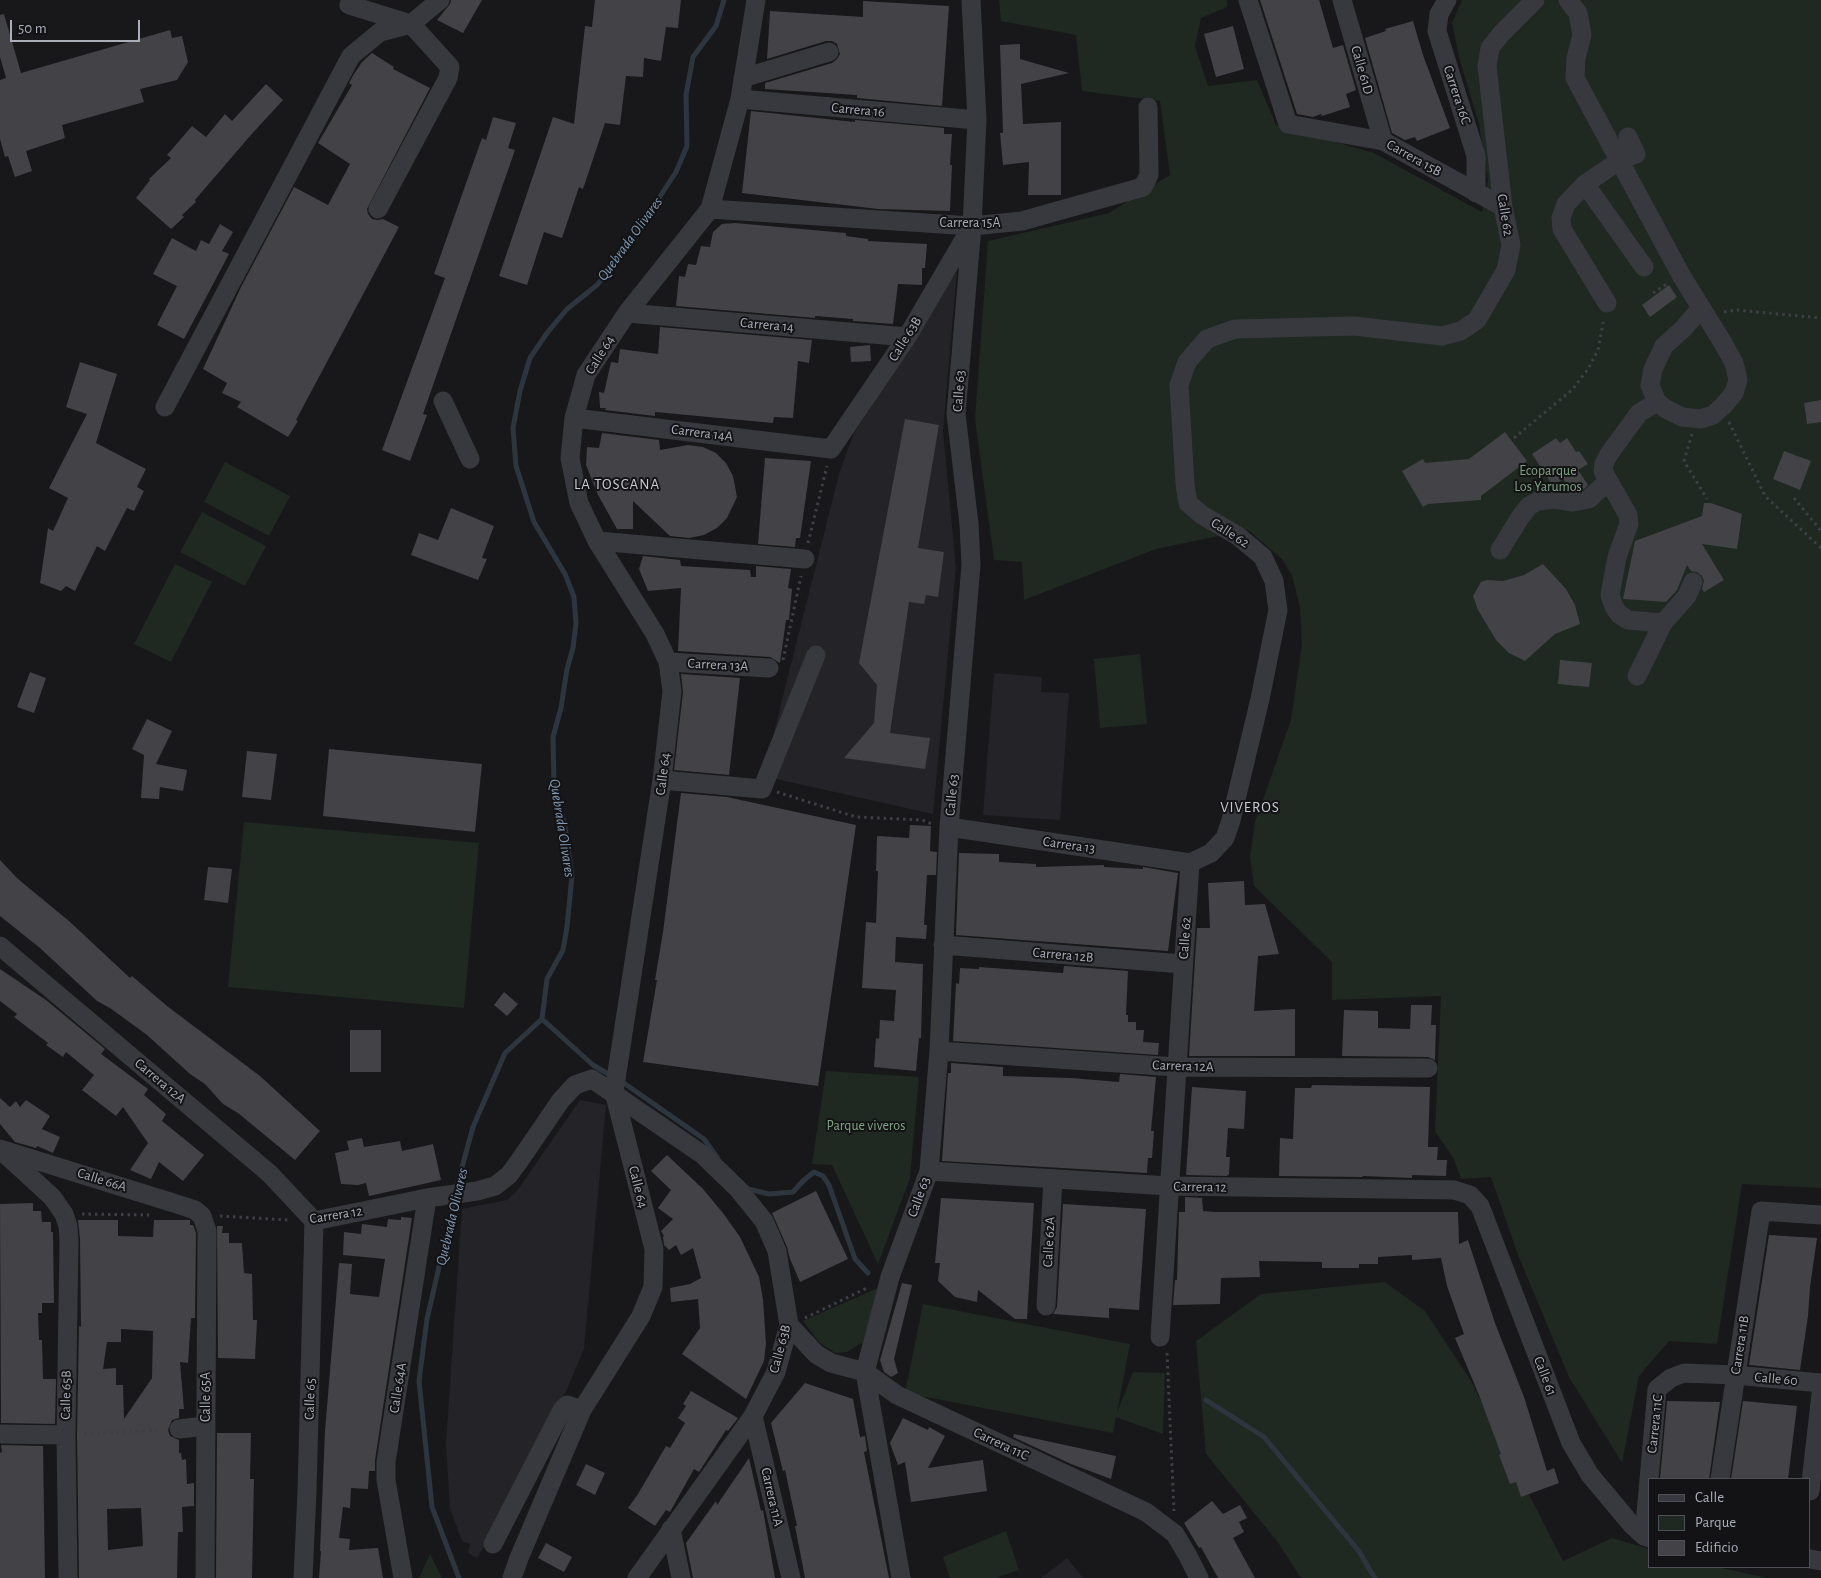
<!DOCTYPE html>
<html>
<head>
<meta charset="utf-8">
<style>
	body { margin:0 }
	#map { position:relative; width:1821px; height:1578px; overflow:hidden; background:#18181a; font-family:"Alegreya Sans",sans-serif }
	canvas { display:block }
	.legend { position:absolute; left:1648px; top:1478px; width:162px; height:90px; box-sizing:border-box; background:#131215; border:1px solid #4f5057; margin:0; padding:6px 9px; list-style:none; font-size:15px; color:#aaaeba }
	.legend li { display:flex; align-items:center; gap:10px; height:25px }
	.legend b { width:25px; border:1px solid #4f5057 }
	.scale { position:absolute; left:10px; top:20px; width:130px; height:22px; box-sizing:border-box; border:2px solid #aaaeba; border-top:0; padding-left:6px; font-size:15px; line-height:18px; white-space:nowrap; color:#aaaeba; -webkit-text-stroke:4px #131215; paint-order:stroke }
</style>
</head>
<body>
<div id="map">
<canvas width="1821" height="1578"></canvas>
<ul class="legend">
<li><b style="height:6px;background:#38393f"></b>Calle</li>
<li><b style="height:14px;background:#1f2821"></b>Parque</li>
<li><b style="height:14px;background:#424247"></b>Edificio</li>
</ul>
<div class="scale">50 m</div>
</div>
<script>
const context = document.querySelector('canvas').getContext('2d');
context.lineJoin = 'round';
function paint(path, color) {
  context.fillStyle = color;
  context.fill(path, 'evenodd');
}
function poly(rows) {
  const path = new Path2D();
  for (const r of rows) {
    path.moveTo(r[0], r[1]);
    for (let i = 2; i < r.length; i += 2) path.lineTo(r[i], r[i + 1]);
  }
  return path;
}
function trace(path, color, width, dash) {
  context.strokeStyle = color;
  context.lineWidth = width;
  context.lineCap = dash ? 'butt' : 'round';
  context.setLineDash(dash || []);
  context.stroke(path);
}
function write(font, color, halo, rows, align = 'center') {
  context.font = font + ' "Alegreya Sans",sans-serif';
  context.lineWidth = 4;
  context.setLineDash([]);
  context.textBaseline = 'middle';
  context.strokeStyle = halo;
  context.fillStyle = color;
  for (const [text, x, y, turn = 0] of rows) {
    context.save();
    context.translate(x, y);
    context.rotate((+turn || 0) * Math.PI / 180);
    context.textAlign = isNaN(turn) ? turn : align;
    if (halo) context.strokeText(text, 0, 0);
    context.fillText(text, 0, 0);
    context.restore();
  }
}
paint(poly([
	[957,271,943,431,956,568,933,814,763,776,839,474,854,433],
	[994,673,1042,677,1041,692,1069,693,1060,820,983,815],
	[580,1100,606,1105,584,1349,567,1389,503,1513,477,1558,468,1553,470,1544,462,1541,450,1508,446,1443,462,1209,507,1200,517,1191],
	[1067,1558,1083,1578,1041,1578]
]), '#242327');
paint(poly([
	[999,0,1227,0,1227,7,1201,18,1195,46,1208,86,1257,80,1276,125,1374,153,1482,212,1488,180,1479,124,1459,57,1452,23,1462,0,1821,0,1821,1188,1742,1184,1717,1344,1669,1341,1639,1376,1622,1463,1569,1377,1518,1255,1491,1177,1461,1179,1454,1159,1435,1131,1441,996,1332,1000,1332,962,1254,886,1250,857,1255,822,1291,720,1302,644,1300,607,1292,575,1282,559,1248,530,1156,549,1024,600,1022,562,994,560,975,419,988,241,1109,213,1170,175,1160,101,1082,91,1076,35,1001,21],
	[225,462,290,496,269,536,204,502],
	[202,512,266,546,245,586,180,552],
	[175,564,212,582,171,662,134,644],
	[1140,654,1147,724,1100,728,1094,659],
	[244,822,479,843,464,1008,228,987],
	[826,1071,919,1077,910,1178,878,1264,832,1165,812,1164],
	[1385,1282,1425,1311,1471,1381,1563,1561,1612,1538,1650,1549,1650,1567,1717,1567,1767,1578,1301,1578,1277,1541,1206,1454,1196,1341,1261,1294],
	[878,1288,863,1342,847,1352,835,1353,819,1342,803,1321],
	[923,1304,1130,1344,1117,1413,1133,1372,1165,1373,1163,1434,1116,1417,1113,1433,905,1393],
	[1006,1531,1019,1570,996,1578,950,1578,943,1557],
	[430,1554,442,1578,419,1578]
]), '#1f2821');
trace(poly([
	[542,1019,593,1065,613,1077],
	[621,1081,704,1139,717,1157],
	[746,1187,748,1189,769,1194,793,1192,803,1181,814,1172,823,1176,829,1185,855,1259,868,1273],
	[456,1189,473,1127,505,1053,542,1019,547,979,563,950,567,927,572,876,565,827,554,783,553,737,561,708,567,669,573,648,576,623,574,597,565,574,534,522,516,466,513,428,520,391,530,358,547,333,567,309,597,285,621,256,676,172,687,146,686,95,693,57,716,26,724,0],
	[455,1198,427,1319,419,1381,432,1507,459,1578],
	[1206,1400,1264,1437,1358,1550,1375,1578]
]), '#2d363e', 5);
paint(poly([
	[451,0,482,0,463,33,437,20,450,4],
	[595,0,681,0,678,28,666,27,661,61,644,58,643,77,626,76,620,125,605,123,583,189,579,187,562,238,544,232,527,285,499,276,553,117,574,124,585,26,592,27],
	[1260,0,1319,0,1333,48,1343,45,1356,90,1346,94,1350,107,1322,116,1321,114,1313,117,1297,114],
	[863,1,949,6,942,106,857,98,857,95,765,89,765,83,832,63,837,59,840,54,837,44,832,41,826,41,767,59,770,11,863,17],
	[4,14,21,73,170,30,172,38,182,36,188,62,177,80,140,89,144,102,62,125,65,138,26,151,32,171,15,177,8,156,5,157,0,139,0,80,6,78,0,57,0,15],
	[1413,21,1423,55,1450,128,1417,141,1415,137,1405,140,1392,133,1365,38,1386,31,1385,29],
	[1233,26,1244,69,1216,77,1204,34],
	[1020,44,1020,59,1069,73,1021,84,1023,124,1061,122,1061,195,1028,195,1029,162,1003,165,1000,133,1003,133,1000,45],
	[372,53,394,67,393,69,430,88,367,209,368,214,372,219,378,220,383,219,399,227,296,420,298,421,288,437,237,407,241,402,222,393,227,383,203,369,241,287,294,187,328,205,350,164,318,143,352,85,349,83,354,74,362,62],
	[266,84,283,100,250,136,195,200,196,202,182,215,184,217,171,229,136,198,150,180,149,179,171,158,167,155,192,126,206,137,225,114,232,121],
	[751,111,855,122,855,120,944,128,944,134,952,134,950,165,952,165,950,211,878,209,742,193],
	[493,117,516,123,508,148,515,150,423,414,427,415,410,461,382,450,445,278,434,274,482,138,486,140],
	[735,223,846,233,846,236,868,239,868,241,927,244,925,268,922,268,922,285,898,284,893,324,853,321,853,319,815,316,815,318,676,306,679,276,685,277,688,264,696,265,701,246,710,247,713,232,722,224],
	[220,224,233,232,222,251,229,254,184,339,157,325,177,286,153,274,172,238,196,251,201,240,209,244],
	[1669,285,1677,297,1650,317,1642,305],
	[660,327,812,340,809,363,798,361,793,418,774,417,773,423,655,412,655,416,605,410,606,408,600,408,599,392,604,393,611,362,618,363,620,349,658,354],
	[870,345,871,361,851,362,850,347],
	[80,362,117,374,96,443,146,469,137,487,144,491,134,511,127,508,105,551,97,546,75,591,66,586,61,591,40,583,48,528,53,531,68,498,49,488,87,414,66,407],
	[1821,400,1821,422,1807,424,1804,403],
	[905,419,939,425,918,548,944,552,938,597,926,595,924,604,909,602,890,733,930,738,925,769,844,758,874,723,877,685,859,663],
	[1505,432,1527,461,1481,496,1481,500,1428,504,1423,507,1402,471,1423,459,1425,463,1469,459],
	[602,433,659,440,660,450,688,445,703,447,716,453,726,463,733,476,737,497,727,518,717,528,704,535,689,538,670,536,633,501,633,529,617,529,598,495,586,465,587,447,599,448],
	[1556,438,1560,443,1567,438,1576,452,1579,451,1588,464,1578,470,1588,485,1584,489,1571,490,1563,479,1553,486,1532,454],
	[1784,451,1811,461,1800,490,1773,479],
	[765,458,811,461,800,538,796,538,795,547,758,544],
	[1704,503,1711,503,1742,514,1737,549,1702,544,1724,580,1704,592,1702,589,1704,581,1702,576,1697,572,1691,571,1687,565,1677,590,1666,602,1623,599,1635,541,1702,516],
	[451,508,494,526,482,558,487,559,478,580,411,555,419,533,438,540],
	[643,556,680,560,681,566,750,570,751,577,756,577,756,566,791,569,788,588,792,589,789,620,786,620,780,663,770,657,678,651,681,588,648,591,639,569],
	[1543,564,1566,589,1575,605,1580,624,1555,634,1525,661,1509,653,1496,640,1478,610,1473,596,1481,582,1487,580,1503,581,1524,575],
	[1560,660,1592,663,1589,687,1558,684],
	[30,672,46,678,34,713,17,707],
	[681,674,740,678,729,775,674,770,683,692],
	[147,719,172,731,156,764,187,770,183,791,160,787,159,799,141,798,144,755,132,749],
	[329,749,482,764,475,832,323,816],
	[247,751,277,754,271,800,242,797],
	[681,793,727,797,856,825,818,1086,643,1062,657,980,655,980,663,932],
	[910,825,931,826,930,851,937,852,936,875,927,875,924,925,927,925,926,939,896,937,895,962,923,964,921,1038,919,1038,916,1071,874,1067,876,1038,879,1039,880,1020,894,1021,896,990,862,988,866,922,876,923,878,871,876,871,877,836,909,838],
	[959,853,999,854,999,862,1036,864,1036,867,1104,865,1104,867,1143,869,1143,867,1178,873,1168,951,956,935],
	[0,860,18,879,69,921,130,978,132,976,167,1006,260,1076,320,1131,295,1160,238,1113,223,1104,205,1084,190,1074,147,1035,110,1008,97,1001,40,948,0,916],
	[208,867,232,869,228,903,204,900],
	[1244,881,1245,905,1265,904,1279,954,1258,956,1254,1011,1295,1009,1295,1056,1189,1056,1197,928,1210,928,1208,883],
	[1064,966,1128,971,1126,1015,1128,1015,1128,1022,1136,1022,1136,1030,1144,1030,1143,1042,1159,1043,1158,1055,953,1041,956,983,959,984,960,968,979,969,979,967,1063,973],
	[0,969,46,1000,105,1049,101,1054,148,1089,144,1095,166,1114,162,1121,204,1155,183,1181,159,1162,151,1179,130,1170,148,1143,123,1107,116,1116,82,1090,94,1075,66,1052,63,1057,46,1045,48,1043,14,1017,17,1014,0,1001],
	[504,992,518,1004,507,1016,494,1005],
	[1411,1005,1432,1005,1431,1025,1436,1025,1435,1060,1428,1057,1342,1056,1344,1010,1378,1011,1378,1028,1410,1029],
	[350,1030,381,1030,381,1072,350,1072],
	[951,1063,1003,1067,1003,1076,1071,1078,1119,1082,1120,1074,1156,1077,1151,1131,1154,1131,1152,1158,1148,1158,1147,1173,942,1161,948,1073,951,1073],
	[1312,1085,1430,1087,1428,1147,1438,1147,1437,1160,1447,1160,1446,1176,1412,1175,1412,1178,1363,1176,1362,1177,1279,1176,1280,1138,1293,1139,1295,1088,1311,1088],
	[1192,1087,1246,1091,1244,1129,1228,1128,1226,1157,1230,1157,1229,1174,1227,1176,1186,1175],
	[0,1098,10,1107,16,1101,20,1107,26,1100,50,1116,42,1129,60,1137,53,1153,37,1146,36,1148,15,1142,0,1124],
	[362,1138,364,1147,400,1141,402,1151,433,1144,441,1180,369,1196,366,1183,358,1185,341,1184,335,1153,349,1150,347,1141],
	[667,1155,703,1189,723,1213,740,1237,759,1277,763,1299,766,1344,764,1361,746,1399,682,1354,700,1328,698,1299,671,1302,670,1288,690,1284,701,1278,693,1248,681,1255,676,1245,669,1250,664,1245,663,1237,664,1236,661,1231,673,1219,658,1208,671,1190,651,1171],
	[816,1191,848,1259,800,1282,790,1259,787,1247,772,1213],
	[1185,1197,1202,1198,1203,1211,1215,1212,1458,1212,1459,1244,1468,1240,1495,1323,1524,1397,1547,1471,1554,1468,1559,1483,1521,1497,1516,1482,1510,1484,1499,1455,1501,1454,1479,1395,1455,1338,1464,1334,1447,1286,1441,1258,1412,1260,1412,1255,1378,1257,1378,1264,1359,1264,1359,1268,1322,1268,1322,1262,1259,1261,1260,1277,1221,1278,1220,1304,1173,1305,1175,1280,1177,1280,1179,1212,1185,1212],
	[941,1198,1034,1203,1027,1319,1015,1319,978,1290,977,1302,955,1297,938,1281,940,1263,935,1263],
	[33,1203,33,1211,41,1211,42,1222,51,1222,51,1232,53,1232,54,1303,42,1303,42,1313,38,1313,39,1340,42,1340,43,1379,56,1379,55,1424,1,1423,0,1204],
	[1063,1204,1146,1209,1139,1310,1109,1308,1109,1318,1053,1314,1057,1307],
	[401,1217,412,1218,375,1460,375,1471,369,1471,368,1489,351,1488,350,1508,343,1507,339,1538,350,1539,349,1550,378,1548,383,1578,319,1578,321,1551,320,1551,325,1431,339,1263,352,1264,350,1294,379,1297,385,1259,343,1255,344,1232,361,1234,362,1224,387,1227,388,1219,401,1220],
	[78,1220,118,1220,118,1236,153,1237,154,1220,190,1220,190,1225,193,1225,196,1233,195,1318,191,1318,188,1363,180,1362,184,1409,179,1409,179,1418,172,1420,168,1430,170,1436,179,1440,179,1453,181,1453,182,1460,186,1459,187,1484,194,1483,194,1506,182,1507,183,1532,178,1532,177,1578,79,1578,77,1435,79,1326,81,1327,80,1239],
	[121,1329,153,1331,152,1378,124,1419,123,1385,116,1385,116,1368,103,1369,107,1342,121,1342],
	[141,1508,143,1546,108,1550,107,1509],
	[217,1226,223,1226,222,1233,229,1233,229,1243,242,1243,244,1273,252,1274,253,1320,257,1320,255,1359,218,1358],
	[1769,1235,1817,1238,1810,1287,1808,1316,1800,1370,1749,1365],
	[902,1283,912,1285,894,1359,898,1373,891,1377,884,1372,880,1360],
	[805,1383,853,1399,860,1437,865,1436,867,1451,864,1452,889,1578,805,1578,795,1526,797,1526,785,1470,783,1471,771,1423],
	[691,1391,738,1418,728,1431,726,1430,699,1472,694,1469,670,1512,666,1510,655,1526,628,1508,638,1494,666,1446,670,1448,685,1423,678,1418,686,1406,683,1404],
	[1667,1401,1720,1402,1709,1479,1660,1479],
	[1743,1401,1797,1406,1788,1479,1731,1479],
	[903,1418,928,1430,929,1427,945,1436,928,1468,983,1460,987,1491,911,1502,905,1462,898,1465,890,1443],
	[217,1433,251,1433,250,1479,254,1479,252,1578,216,1578],
	[1014,1434,1116,1456,1111,1479,1071,1464,1013,1437],
	[1,1445,43,1446,45,1578,0,1578,0,1453,2,1452],
	[749,1458,761,1511,763,1510,775,1578,693,1578,686,1543,716,1501,717,1505],
	[586,1464,605,1473,595,1495,576,1485],
	[1212,1501,1223,1514,1240,1505,1247,1518,1239,1522,1244,1532,1233,1538,1255,1578,1218,1578,1201,1547,1199,1548,1184,1523],
	[546,1543,572,1557,564,1572,538,1558]
]), '#424247');
trace(poly([
	[1653,293,1668,283],
	[1724,312,1736,310,1821,318],
	[1729,422,1765,496,1821,548],
	[1692,434,1684,461,1707,499],
	[1514,438,1573,389,1588,369,1598,350,1604,318],
	[1794,498,1821,531],
	[808,543,827,466],
	[783,660,801,576],
	[777,792,856,817,922,820,932,824],
	[82,1214,149,1215],
	[220,1216,288,1220],
	[805,1318,869,1287],
	[1167,1353,1174,1511],
	[84,1434,162,1430]
]), '#3e4046', 3, [2.5, 4]);
trace(poly([
	[1248,0,1288,124,1383,141,1503,207],
	[1342,0,1383,141],
	[1447,0,1439,14,1437,31,1476,156,1476,193],
	[1568,0,1578,13,1582,35,1576,58,1575,78,1681,275,1723,343,1734,363,1738,380,1734,393,1723,406,1713,415,1701,419,1682,417,1666,409,1657,402,1650,385,1653,369,1664,346,1684,328,1701,308],
	[349,5,411,24,450,67,448,78,378,209],
	[743,78,829,52],
	[740,99,977,120],
	[1585,184,1644,267],
	[710,209,972,226,1022,221,1143,187,1149,175,1148,107],
	[1607,303,1562,229,1561,218,1566,204,1585,184,1619,161,1636,154,1628,137],
	[627,313,907,337],
	[443,401,470,459],
	[1657,402,1639,413,1609,454,1604,464,1603,471,1628,515,1629,524,1617,557,1610,595,1614,607,1619,614,1628,620,1663,623],
	[165,407,351,56,380,32,411,24,440,0],
	[574,418,831,449,907,337,969,231],
	[597,541,805,559],
	[1500,550,1521,516,1529,506,1538,501,1554,499,1573,502,1589,499,1608,481],
	[668,662,769,668],
	[1637,676,1663,623,1687,596,1693,582],
	[662,780,762,789,816,655],
	[949,827,1190,863],
	[1190,863,1211,853,1225,838,1231,820,1260,699,1278,610,1274,581,1263,557,1238,536,1202,515,1188,503,1185,484,1179,385,1187,362,1207,339,1235,329,1354,326,1442,336,1461,331,1477,320,1506,270,1511,245,1503,207,1487,66,1490,48,1501,34,1535,0],
	[943,945,1183,964],
	[0,946,270,1174,314,1221],
	[939,1051,1176,1067,1428,1068],
	[0,1149,180,1205,195,1210,202,1216,207,1231,205,1578],
	[4,1153,52,1197,64,1214,68,1226,69,1240,66,1435,68,1578],
	[929,1171,1169,1186,1454,1190,1470,1195,1480,1206,1571,1443,1590,1475,1631,1524,1644,1536,1650,1538],
	[314,1221,427,1198,477,1191,495,1186,509,1175,520,1160,561,1100,575,1085,592,1079,703,1155,738,1189,764,1221,777,1251,789,1325,776,1372,753,1416,637,1578],
	[1046,1306,1053,1179],
	[789,1325,816,1354,831,1363,865,1372,897,1395,1146,1512,1175,1534,1188,1556,1199,1578],
	[1160,1337,1190,863],
	[753,1416,791,1578],
	[179,1429,206,1426],
	[0,1434,66,1435],
	[1720,1479,1761,1211,1821,1215],
	[1810,1491,1821,1394],
	[671,1529,681,1578],
	[1644,1536,1657,1389,1671,1378,1684,1373,1735,1375,1821,1383],
	[493,1544,562,1410,567,1405,582,1410],
	[1810,1559,1821,1561],
	[303,1578,307,1492,314,1221],
	[403,1578,386,1480,386,1462,427,1198],
	[512,1578,519,1558,582,1410,641,1316,653,1287,654,1249,614,1092,662,780,672,691,668,662,655,634,597,541,579,503,570,458,574,418,586,375,627,313,710,209,740,99,756,0],
	[901,1578,865,1372,890,1277,929,1171,939,1051,949,827,971,565,969,524,956,414,972,226,977,120,971,0]
]), '#38393f', 19);
write('14px', '#aaaeba', '#131215', [
	["Calle 61D",1362,70,74],
	["Carrera 16C",1457,95,72],
	["Carrera 16",858,110,5],
	["Carrera 15B",1414,158,29],
	["Calle 62",1505,215,81],
	["Carrera 15A",970,223],
	["Carrera 14",767,325,5],
	["Calle 63B",905,339,-58],
	["Calle 64",600,355,-58],
	["Calle 63",959,391,-86],
	["Carrera 14A",702,433,7],
	["Calle 62",1230,533,33],
	["Carrera 13A",718,665,3],
	["Calle 64",663,774,-83],
	["Calle 63",952,795,-85],
	["Carrera 13",1069,845,8],
	["Calle 62",1185,938,-86],
	["Carrera 12B",1063,955,5],
	["Carrera 12A",1183,1066,2],
	["Carrera 12A",160,1081,40],
	["Calle 66A",102,1180,17],
	["Calle 64",638,1187,76],
	["Carrera 12",1200,1187,1],
	["Calle 63",919,1197,-70],
	["Carrera 12",336,1215,-9],
	["Calle 62A",1049,1242,-87],
	["Carrera 11B",1740,1345,-81],
	["Calle 63B",780,1349,-75],
	["Calle 61",1545,1376,69],
	["Calle 60",1776,1379,5],
	["Calle 64A",398,1388,-81],
	["Calle 65B",66,1395,-89],
	["Calle 65A",206,1397,-90],
	["Calle 65",310,1399,-88],
	["Carrera 11C",1655,1424,-84],
	["Carrera 11C",1001,1444,25],
	["Carrera 11A",772,1497,77]
]);
write('14px', '#80a583', '#131215', [
	["Ecoparque",1548,471],
	["Los Yarumos",1548,487],
	["Parque viveros",866,1126]
]);
write('italic 15px', '#809bb5', '#131215', [
	["Quebrada Olivares",630,239,-54],
	["Quebrada Olivares",562,828,81],
	["Quebrada Olivares",452,1217,-77]
]);
context.letterSpacing = '1px';
write('15px', '#cbcdd6', '#131215', [
	["LA TOSCANA",617,484],
	["VIVEROS",1250,807]
]);
context.letterSpacing = '0px';
</script>
</body>
</html>
